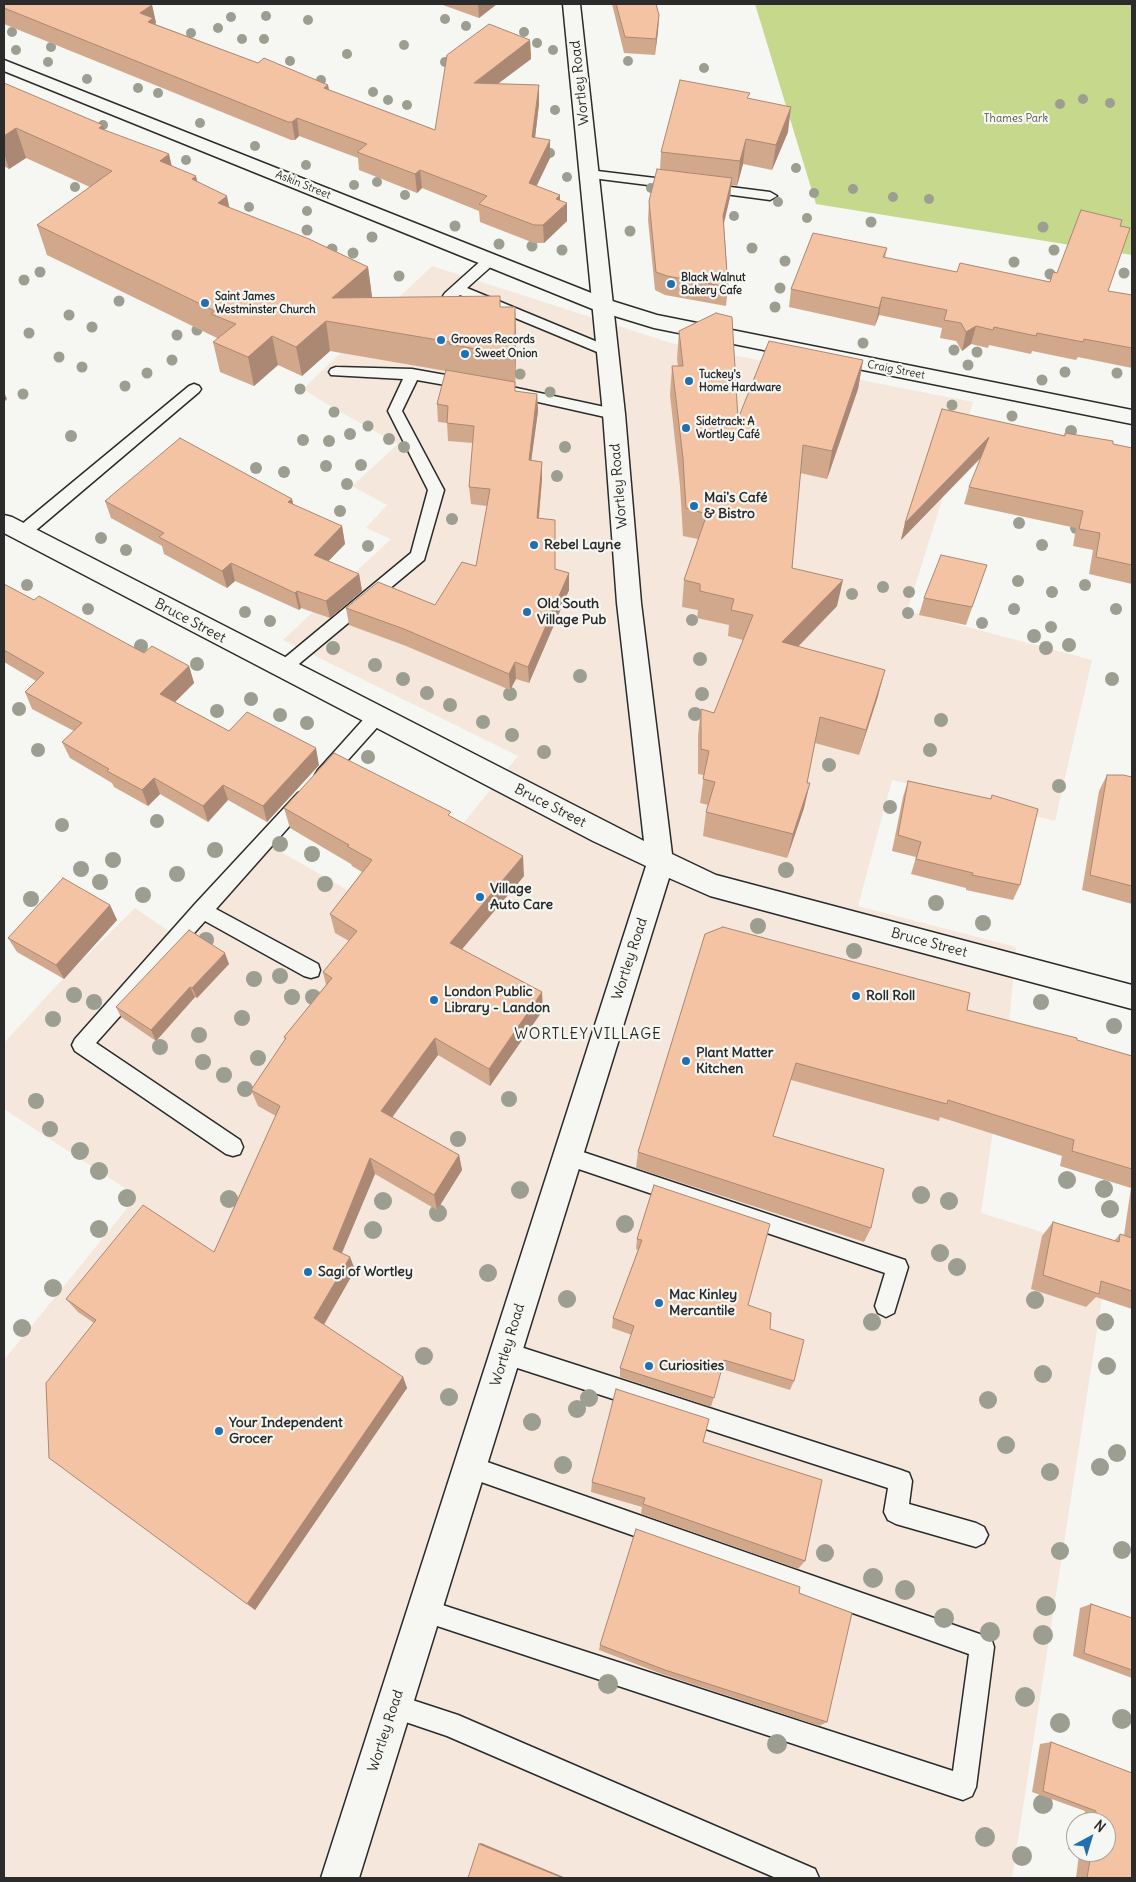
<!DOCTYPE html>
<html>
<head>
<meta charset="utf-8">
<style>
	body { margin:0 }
	#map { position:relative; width:1136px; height:1882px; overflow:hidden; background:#f6f6f2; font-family:Delius,sans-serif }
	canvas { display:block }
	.frame { position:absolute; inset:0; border:5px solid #2b2b2b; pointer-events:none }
	.north { position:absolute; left:1066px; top:1812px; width:50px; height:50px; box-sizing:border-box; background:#f6f6f2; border:1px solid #a5a5a2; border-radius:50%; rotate:39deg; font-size:14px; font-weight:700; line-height:20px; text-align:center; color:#2b2b2b }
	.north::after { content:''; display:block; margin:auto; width:18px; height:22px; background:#1f6fb2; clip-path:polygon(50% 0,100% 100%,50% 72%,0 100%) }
</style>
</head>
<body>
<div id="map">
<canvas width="1136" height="1882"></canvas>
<div class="frame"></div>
<div class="north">N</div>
</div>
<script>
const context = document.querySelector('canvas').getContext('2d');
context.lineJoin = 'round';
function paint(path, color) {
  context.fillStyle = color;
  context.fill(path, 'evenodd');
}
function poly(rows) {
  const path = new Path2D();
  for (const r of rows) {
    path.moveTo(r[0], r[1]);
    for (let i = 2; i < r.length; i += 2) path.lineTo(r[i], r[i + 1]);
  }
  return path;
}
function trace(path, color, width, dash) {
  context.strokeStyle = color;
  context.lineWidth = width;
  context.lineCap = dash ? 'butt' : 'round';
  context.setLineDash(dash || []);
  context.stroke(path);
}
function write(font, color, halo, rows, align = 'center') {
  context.font = font + ' Delius,sans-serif';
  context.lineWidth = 4.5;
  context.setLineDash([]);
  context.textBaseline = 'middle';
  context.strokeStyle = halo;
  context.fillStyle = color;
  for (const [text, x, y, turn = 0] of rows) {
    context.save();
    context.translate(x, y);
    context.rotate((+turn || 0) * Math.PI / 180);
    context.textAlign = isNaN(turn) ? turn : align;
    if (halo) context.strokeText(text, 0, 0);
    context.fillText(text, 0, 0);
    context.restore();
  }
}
paint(poly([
	[432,266,671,343,973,402,907,611,1092,660,1055,821,892,780,858,906,1016,947,1010,1013,981,1213,1109,1253,1012,1878,4,1878,4,1360,137,1196,4,1109,4,1043,57,985,135,908,173,934,262,841,389,914,518,756,283,640,391,539,366,528,387,505,352,486,398,444,330,406,303,389]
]), '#f5e7db');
paint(poly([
	[755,4,1132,4,1132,255,816,204]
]), '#c6d88c');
const lane = poly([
	[589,170,680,181,687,185,680,189,584,177,583,174,589,170],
	[707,184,770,192,777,196,770,200,702,191,700,188,702,185,707,184],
	[490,256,495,257,497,260,495,263,467,288,612,348,614,351,612,354,602,354,460,295,455,299,445,299,443,296,445,293,485,257,490,256],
	[336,367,412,369,468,379,473,381,475,384,473,387,468,389,417,380,402,411,444,490,424,560,288,673,282,675,276,673,274,669,276,665,411,553,428,490,388,411,403,379,331,375,329,372,331,369,336,367],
	[194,384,199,386,201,389,199,392,28,537,22,539,16,537,14,533,16,529,189,386,194,384],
	[512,387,614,409,619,410,621,414,619,418,614,419,507,395,505,392,507,389,512,387],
	[376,710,382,712,385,717,382,722,330,780,324,782,318,780,315,775,318,770,370,712,376,710],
	[304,791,310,793,313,798,310,803,216,909,318,964,320,970,318,976,311,978,304,976,205,921,96,1043,240,1140,243,1147,240,1154,233,1156,226,1154,75,1051,72,1045,75,1039,195,904,298,793,304,791],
	[568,1147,905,1260,908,1267,894,1313,886,1317,878,1313,875,1306,885,1273,561,1163,558,1156,561,1149,568,1147],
	[505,1342,901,1470,909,1473,912,1481,909,1504,976,1523,984,1527,988,1535,984,1543,976,1547,896,1524,888,1520,884,1512,888,1488,505,1364,497,1361,494,1353,497,1345,505,1342],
	[470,1456,991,1638,994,1647,976,1787,972,1796,963,1800,416,1619,412,1611,416,1603,424,1599,953,1771,969,1654,470,1478,462,1475,459,1467,462,1459,470,1456],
	[394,1694,458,1715,815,1869,819,1878,776,1878,447,1736,385,1715,382,1706,385,1697,394,1694]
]);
const street = poly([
	[4,60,609,300,657,315,1132,410,1132,424,654,328,595,310,4,71,4,60]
]);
const secondary = poly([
	[563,4,580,4,625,414,641,603,672,854,716,875,1132,985,1132,1009,710,896,669,878,359,1878,321,1878,646,866,593,841,4,533,4,515,12,517,644,841,617,603,603,414,563,4]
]);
trace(lane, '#2b2b2b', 3);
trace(street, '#2b2b2b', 3);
trace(secondary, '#2b2b2b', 3);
paint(lane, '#f6f6f2');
paint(street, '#f6f6f2');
paint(secondary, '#f6f6f2');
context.fillStyle = '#9c9e92';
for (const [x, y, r] of [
	[266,16,5],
	[231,17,5],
	[445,19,5],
	[308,20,5],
	[466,26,5],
	[218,28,5],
	[12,32,5],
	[524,32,5],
	[191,33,5],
	[242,39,5],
	[264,39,5],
	[537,43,5],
	[404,45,5],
	[51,47,5],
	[16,50,5],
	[553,50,5],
	[347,54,5],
	[290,61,5],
	[628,61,5],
	[48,62,5],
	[445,62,5],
	[704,68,5],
	[87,79,5],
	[321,80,5],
	[138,88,5],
	[373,92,5],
	[158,93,5],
	[1083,99,5],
	[388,100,5],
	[1110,103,5],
	[1060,104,5],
	[407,105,5],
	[555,110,5],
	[200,123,5],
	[103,125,5],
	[255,146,5],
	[550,153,5],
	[186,160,5],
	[306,165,5],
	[796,168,5],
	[567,177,5],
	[377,182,5],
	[354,185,5],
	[75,187,5],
	[651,188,5],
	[853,189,5],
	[814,193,5],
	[405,195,5],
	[893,197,5],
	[929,199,5],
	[778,202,5],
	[249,207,5],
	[307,211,5],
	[734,216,5],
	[807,218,5],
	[871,222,5.5],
	[455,226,5.5],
	[1043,227,5.5],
	[307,230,5.5],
	[630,231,5.5],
	[372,237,5.5],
	[499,244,5.5],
	[532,246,5.5],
	[752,248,5.5],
	[332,249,5.5],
	[562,250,5.5],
	[1054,250,5.5],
	[353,253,5.5],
	[785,261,5.5],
	[1014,262,5.5],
	[40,272,5.5],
	[1124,273,5.5],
	[1050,274,5.5],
	[399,276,5.5],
	[24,280,5.5],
	[780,288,5.5],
	[119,301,5.5],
	[775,307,5.5],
	[69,315,5.5],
	[92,327,5.5],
	[197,330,5.5],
	[29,333,5.5],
	[177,335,5.5],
	[863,343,5.5],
	[954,350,5.5],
	[977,352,5.5],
	[59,357,5.5],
	[172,360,5.5],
	[968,365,5.5],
	[82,367,5.5],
	[1065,372,5.5],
	[147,373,5.5],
	[1117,373,5.5],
	[520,374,5.5],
	[1042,380,5.5],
	[125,386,5.5],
	[300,389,5.5],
	[550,392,5.5],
	[23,394,5.5],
	[952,405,5.5],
	[334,412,5.5],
	[1012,416,5.5],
	[368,426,5.5],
	[1071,431,6],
	[350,434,6],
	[71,436,6],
	[389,439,6],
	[303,440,6],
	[329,441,6],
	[404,447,6],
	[565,447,6],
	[361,465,6],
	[326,466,6],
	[256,468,6],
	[284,472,6],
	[557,476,6],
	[347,484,6],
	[340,511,6],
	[452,519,6],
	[1019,523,6],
	[1076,528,6],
	[101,538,6],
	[1042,545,6],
	[368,546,6],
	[126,550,6],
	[1018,581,6],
	[27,585,6],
	[1085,585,6],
	[883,587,6],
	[909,592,6],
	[1052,592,6],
	[852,594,6],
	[88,609,6],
	[1014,609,6],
	[1116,609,6],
	[245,612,6],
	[908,613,6],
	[692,620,6],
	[270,621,6],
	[982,623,6],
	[1051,627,6],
	[1034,636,7],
	[1069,645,7],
	[141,646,7],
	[333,648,7],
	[1046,648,7],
	[700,659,7],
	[197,664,7],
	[375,665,7],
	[580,676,7],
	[403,679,7],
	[1112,679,7],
	[427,693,7],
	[510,694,7],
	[702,694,7],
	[251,699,7],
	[450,705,7],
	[19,709,7],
	[217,711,7],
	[695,714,7],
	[280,715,7],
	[941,720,7],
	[483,722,7],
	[307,723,7],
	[512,735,7],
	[38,750,7],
	[930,750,7],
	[544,752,7],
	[368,757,7],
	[829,765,7],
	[1059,786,7],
	[890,807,7],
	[157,821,7],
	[62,825,7],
	[280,844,8],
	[215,850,8],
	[312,854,8],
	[113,860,8],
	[81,869,8],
	[786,870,8],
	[177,874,8],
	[100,882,8],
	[325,884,8],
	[143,895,8],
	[31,899,8],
	[936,903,8],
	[983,923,8],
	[758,926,8],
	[206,940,8],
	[854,951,8],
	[280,976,8],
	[254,979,8],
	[74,995,8],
	[292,997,8],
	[313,997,8],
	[94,1002,8],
	[1041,1002,8],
	[242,1018,8],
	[53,1019,8],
	[1114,1026,8],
	[199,1035,8],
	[160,1047,8],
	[258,1058,8],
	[203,1062,8],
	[224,1075,8],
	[245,1089,8],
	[509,1099,8],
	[36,1101,8],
	[50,1129,8],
	[458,1139,8],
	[80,1151,9],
	[99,1171,9],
	[1067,1180,9],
	[1104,1189,9],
	[520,1190,9],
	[921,1195,9],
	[127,1198,9],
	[229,1199,9],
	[383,1201,9],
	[949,1201,9],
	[1110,1209,9],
	[438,1213,9],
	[625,1224,9],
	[99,1229,9],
	[373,1230,9],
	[940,1253,9],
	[957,1267,9],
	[488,1273,9],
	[53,1288,9],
	[567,1299,9],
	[1035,1300,9],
	[872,1322,9],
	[1105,1322,9],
	[22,1328,9],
	[424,1356,9],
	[1107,1366,9],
	[1043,1374,9],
	[449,1397,9],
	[589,1398,9],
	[988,1400,9],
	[577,1409,9],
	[532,1422,9],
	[1006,1445,9],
	[1117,1453,9],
	[563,1465,9],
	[1100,1467,9],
	[1050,1472,9],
	[1122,1550,9],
	[1060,1551,9],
	[825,1553,9],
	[873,1578,10],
	[905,1590,10],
	[1046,1606,10],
	[944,1618,10],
	[990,1632,10],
	[1043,1635,10],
	[608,1684,10],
	[1025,1697,10],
	[1122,1719,10],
	[1060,1723,10],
	[777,1744,10],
	[1043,1804,10],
	[985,1837,10],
	[1022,1856,10]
]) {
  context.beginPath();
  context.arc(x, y, r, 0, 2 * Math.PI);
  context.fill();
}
paint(poly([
	[4,4,152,5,156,23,155,24,258,63,328,85,329,90,435,130,530,40,531,59,497,84,539,85,539,104,535,137,550,158,536,186,560,195,560,200,567,221,544,243,534,243,480,222,479,211,422,188,417,193,359,170,358,158,299,136,295,140,291,140,4,24],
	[440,4,497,4,479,18],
	[612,4,656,4,659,15,658,31,655,55,624,53],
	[4,83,105,131,172,166,197,181,230,208,368,267,372,297,371,297,501,307,516,336,515,391,537,394,538,411,531,460,542,462,542,479,539,518,555,569,569,573,569,590,529,683,516,679,510,690,406,646,349,625,346,608,435,605,476,566,487,506,471,504,469,487,473,443,448,441,447,423,438,422,437,404,446,371,330,351,302,376,278,365,254,386,220,372,213,342,217,339,217,338,47,255,37,225,90,187,26,158,9,169,4,166],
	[749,99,788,132,772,170,743,164,737,186,731,185,730,197,724,224,728,287,726,306,665,295,655,290,648,220,649,201,660,170,661,152],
	[1120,226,1108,291,1132,295,1132,368,1078,357,1076,360,1032,351,1031,354,989,345,988,348,971,344,962,351,956,341,940,338,942,328,879,315,875,326,789,307,791,289,887,248,885,258,957,272,1050,282,1053,272,1057,273],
	[679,331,738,419,863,360,858,389,827,479,800,473,792,568,837,606,798,647,878,696,859,755,815,743,807,783,804,808,787,858,703,836,706,812,708,805,700,803,704,775,698,774,698,735,701,709,714,713,743,640,728,636,729,625,697,618,698,610,682,607,684,580,698,539,683,536,680,486,670,395,672,366,678,366,677,359],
	[942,409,1064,436,1065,433,1132,448,1132,584,1089,574,1093,550,1073,546,1076,528,964,504,969,487,981,458,901,540,905,523],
	[292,499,293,505,342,526,345,544,328,561,359,574,362,591,330,618,301,608,299,610,235,581,227,588,164,554,162,546,111,518,105,501],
	[987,565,966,625,919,615,924,598],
	[4,584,34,600,144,653,189,666,194,683,175,702,229,731,319,765,267,822,228,800,208,822,160,794,148,806,114,787,112,783,70,758,62,742,74,731,32,709,25,692,36,681,4,662],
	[1107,775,1132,777,1132,904,1082,890,1099,791],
	[908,781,991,799,992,795,1020,885,1013,900,966,890,966,888,911,874,916,857,892,851,903,797],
	[284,808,451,817,524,876,462,949,543,1010,490,1086,438,1055,392,1117,459,1155,462,1170,437,1210,375,1174,342,1253,350,1257,355,1270,324,1325,403,1377,407,1388,255,1610,94,1323,78,1312,66,1299,214,1252,276,1116,258,1106,251,1090,285,1040,284,1037,326,985,323,972,349,941,335,933,330,914,362,872,352,866,351,864,290,828],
	[110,905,117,920,64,979,17,952,8,938],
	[705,934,967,1010,1132,1056,1132,1309,1096,1297,1086,1307,1031,1289,1042,1236,1053,1222,1114,1241,1120,1234,1124,1235,1131,1188,1060,1166,1062,1156,940,1117,939,1121,791,1080,773,1136,871,1228,864,1242,636,1168,638,1152],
	[229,964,197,998,195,997,156,1041,121,1017,116,1007],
	[654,1185,748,1305,770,1329,794,1381,790,1390,722,1369,711,1407,620,1377,620,1368,632,1335,612,1328,613,1318,638,1250,636,1249,637,1239],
	[703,1442,805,1561,798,1569,641,1514,642,1507,591,1492,592,1482],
	[799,1593,827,1722,819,1726,662,1674,599,1650,600,1645],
	[1091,1604,1132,1618,1132,1678,1073,1656,1080,1608],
	[1051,1742,1132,1773,1132,1878,1076,1878,1079,1854,1068,1849,1076,1830,1076,1852,1106,1852,1106,1822,1081,1822,1083,1822,1085,1811,1032,1792,1040,1744]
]), '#d2a88d');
paint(poly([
	[478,4,497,4,479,18],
	[152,5,156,23,154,24,157,36,140,13],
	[659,15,658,31,655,55,656,39],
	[530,40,531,59,475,101,474,83],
	[328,85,331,103,324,88],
	[539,85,539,104,533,155,532,137],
	[791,107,788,132,772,170,776,145],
	[297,118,299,136,295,140,292,122],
	[103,125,111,155,99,128],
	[16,128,26,158,9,169,4,153,4,136],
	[746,139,743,164,737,186,740,161],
	[550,140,550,158,529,202,529,183],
	[169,154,176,184,160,161],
	[420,170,422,188,417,193,415,174],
	[196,176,203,206,192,179],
	[732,178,730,197,721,234,723,216],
	[560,195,560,209,567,203,567,221,544,243,543,225,556,199],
	[227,196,233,225,218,203],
	[368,267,372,297,340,324,332,298],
	[882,297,879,315,875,326,879,308],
	[515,307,516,336,516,386,515,356],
	[326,321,330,351,302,376,296,347],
	[976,326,971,344,962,351,966,332],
	[272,336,278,365,254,386,248,357],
	[863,360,858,389,827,479,832,451],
	[4,392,7,399,4,402],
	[537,394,538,411,529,477,529,460],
	[989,437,984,454,901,540,905,523],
	[542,462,542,479,537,535,537,518],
	[292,499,296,517,288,502],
	[342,526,345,544,317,573,314,555],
	[231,563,235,581,227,588,222,571],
	[569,573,569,590,529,683,528,667],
	[359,574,362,591,330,618,326,601],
	[843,580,837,606,777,668,782,642],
	[297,591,301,608,299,610,295,593],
	[515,662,516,679,510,690,509,674],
	[189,666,194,683,166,711,160,694],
	[885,670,878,696,859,755,866,730],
	[316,748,319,765,267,822,263,806],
	[154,778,160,794,148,806,142,790],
	[810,783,804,808,787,858,793,834],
	[223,785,228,800,208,822,203,806],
	[523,856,524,876,452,961,450,943],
	[110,905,117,920,64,979,56,965],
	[225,953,229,964,197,998,192,988],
	[190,987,195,997,156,1041,151,1030],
	[542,992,543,1010,490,1086,489,1069],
	[435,1038,438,1055,385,1127,381,1111],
	[459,1155,462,1170,437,1210,434,1195],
	[370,1158,375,1174,338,1262,333,1249],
	[350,1257,355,1270,320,1331,314,1318],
	[403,1377,407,1388,255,1610,247,1604],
	[481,1843,566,1878,563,1878,479,1844]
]), '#ab8873');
const building = poly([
	[4,4,148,4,152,5,140,13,153,18,148,22,258,63,264,58,328,85,324,88,435,130,447,55,489,24,530,40,474,83,539,85,532,137,550,140,529,183,560,195,556,199,567,203,543,225,534,225,479,204,487,196,420,170,415,174,357,152,367,144,297,118,292,122,288,122,4,8,4,4],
	[616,4,656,4,659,15,656,39,625,37,616,4],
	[680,80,750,93,747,98,791,107,776,145,746,139,740,161,661,152,680,80],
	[4,83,103,125,99,128,169,154,160,161,196,176,192,179,227,196,218,203,309,239,368,267,332,298,500,296,500,307,515,307,515,356,449,344,450,342,326,321,296,347,272,336,248,357,213,342,236,324,211,314,215,311,37,225,112,171,16,128,4,136,4,83],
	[657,169,732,178,723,216,728,287,667,276,656,272,649,201,657,169],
	[1081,210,1122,220,1120,226,1130,228,1108,291,1132,295,1132,348,1084,339,1083,342,1037,333,1036,336,994,327,993,330,976,326,966,332,961,323,944,320,947,310,882,297,879,308,791,289,813,233,887,248,883,257,957,272,960,263,1050,282,1053,272,1057,273,1081,210],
	[716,313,732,317,738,419,769,341,863,360,832,451,803,445,792,568,843,580,782,642,885,670,866,730,820,717,807,783,810,783,793,834,706,812,715,782,703,779,709,751,701,749,701,709,714,713,753,615,731,610,734,599,700,591,700,584,684,580,707,514,686,508,683,458,672,366,683,366,679,331,716,313],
	[446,370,515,382,515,391,537,394,529,460,542,462,537,518,555,520,555,569,569,573,528,667,515,662,509,674,404,629,346,608,378,582,435,605,462,562,476,566,490,489,469,487,474,426,447,423,448,406,437,404,446,370],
	[942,409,1065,436,1065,433,1113,441,1113,444,1132,448,1132,565,1096,557,1100,533,1079,529,1083,511,969,487,989,437,905,523,942,409],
	[180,438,292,499,288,502,342,526,314,555,359,574,326,601,297,591,295,593,231,563,222,571,159,537,164,533,105,501,180,438],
	[941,555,987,565,972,607,924,598,941,555],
	[4,584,34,600,39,596,144,653,152,646,189,666,160,694,229,731,247,712,316,748,263,806,223,785,203,806,154,778,142,790,107,771,109,769,62,742,82,723,25,692,44,673,4,650,4,584],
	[334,753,451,812,448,815,523,856,450,943,542,992,489,1069,435,1038,381,1111,459,1155,434,1195,370,1158,333,1249,350,1257,314,1318,403,1377,247,1604,49,1458,46,1383,96,1320,66,1299,143,1205,214,1252,280,1106,251,1090,286,1038,284,1037,332,978,323,972,357,931,330,914,372,860,347,846,349,845,284,808,334,753],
	[1107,775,1123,775,1132,777,1132,886,1090,875,1107,775],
	[908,781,991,799,992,795,1038,809,1020,885,972,875,973,873,916,859,921,842,898,835,908,781],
	[63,878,110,905,56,965,8,938,63,878],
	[723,927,970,993,967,1010,1077,1038,1077,1040,1132,1056,1132,1169,1072,1151,1074,1140,948,1100,947,1104,796,1063,773,1136,884,1169,871,1228,638,1152,705,934,723,927],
	[189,930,225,953,192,988,190,987,151,1030,116,1007,189,930],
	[654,1185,770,1224,748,1305,771,1313,770,1329,804,1340,794,1381,724,1360,714,1398,620,1368,634,1326,613,1318,642,1240,637,1239,654,1185],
	[1053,1222,1119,1242,1120,1234,1132,1238,1132,1291,1101,1281,1099,1294,1043,1275,1053,1222],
	[616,1389,709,1419,703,1442,822,1480,805,1561,643,1504,645,1498,592,1482,616,1389],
	[636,1529,800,1587,799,1593,852,1613,827,1722,665,1670,600,1645,636,1529],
	[1091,1604,1132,1618,1132,1670,1084,1653,1091,1604],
	[1051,1742,1132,1773,1132,1878,1087,1878,1091,1854,1085,1852,1106,1852,1106,1822,1095,1822,1096,1811,1043,1791,1051,1742],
	[479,1844,563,1878,468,1878,479,1844]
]);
paint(building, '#f4c3a4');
trace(building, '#ab8873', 1);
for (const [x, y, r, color] of [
	[671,284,5,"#1f6fb2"],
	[205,303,5,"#1f6fb2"],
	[441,340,5,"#1f6fb2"],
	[465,354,5,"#1f6fb2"],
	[689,381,5,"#1f6fb2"],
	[686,428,5,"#1f6fb2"],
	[694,506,5,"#1f6fb2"],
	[534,545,5,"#1f6fb2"],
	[527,612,5,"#1f6fb2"],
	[480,897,5,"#1f6fb2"],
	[856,996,5,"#1f6fb2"],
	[434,1000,5,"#1f6fb2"],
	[686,1061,5,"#1f6fb2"],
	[308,1272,5,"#1f6fb2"],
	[659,1303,5,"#1f6fb2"],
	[649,1366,5,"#1f6fb2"],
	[219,1431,5,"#1f6fb2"]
]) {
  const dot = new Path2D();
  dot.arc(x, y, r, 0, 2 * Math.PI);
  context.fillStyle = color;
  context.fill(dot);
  trace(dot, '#f6f6f2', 2);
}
write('11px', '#525643', '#f6f6f2', [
	["Thames Park",1016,119]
]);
write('11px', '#2b2b2b', '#f6f6f2', [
	["Askin Street",303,185,22],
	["Craig Street",896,370,11]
]);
write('bold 11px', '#2b2b2b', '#f6f6f2', [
	["Black Walnut",681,278],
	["Bakery Cafe",681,291],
	["Saint James",215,297],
	["Westminster Church",215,310],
	["Grooves Records",451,340],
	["Sweet Onion",475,354],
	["Tuckey's",699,375],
	["Home Hardware",699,388],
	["Sidetrack: A",696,422],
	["Wortley Café",696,435]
], 'left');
write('14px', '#2b2b2b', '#f6f6f2', [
	["Wortley Road",580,83,-96],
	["Wortley Road",619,486,-95],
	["Bruce Street",190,621,28],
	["Bruce Street",550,806,27],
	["Bruce Street",929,943,15],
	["Wortley Road",630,959,-72],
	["Wortley Road",508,1345,-73],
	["Wortley Road",386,1731,-72]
]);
write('bold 14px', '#2b2b2b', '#f6f6f2', [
	["Mai's Café",704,498],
	["& Bistro",704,514],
	["Rebel Layne",544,545],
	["Old South",537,604],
	["Village Pub",537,620],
	["Village",490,889],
	["Auto Care",490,905],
	["London Public",444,992],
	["Library - Landon",444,1008],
	["Roll Roll",866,996],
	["Plant Matter",696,1053],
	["Kitchen",696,1069],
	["Sagi of Wortley",318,1272],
	["Mac Kinley",669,1295],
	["Mercantile",669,1311],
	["Curiosities",659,1366],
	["Your Independent",229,1423],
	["Grocer",229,1439]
], 'left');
context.letterSpacing = '1px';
write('15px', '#2b2b2b', '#f6f6f2', [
	["WORTLEY VILLAGE",588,1035]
]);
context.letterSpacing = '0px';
</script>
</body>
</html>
